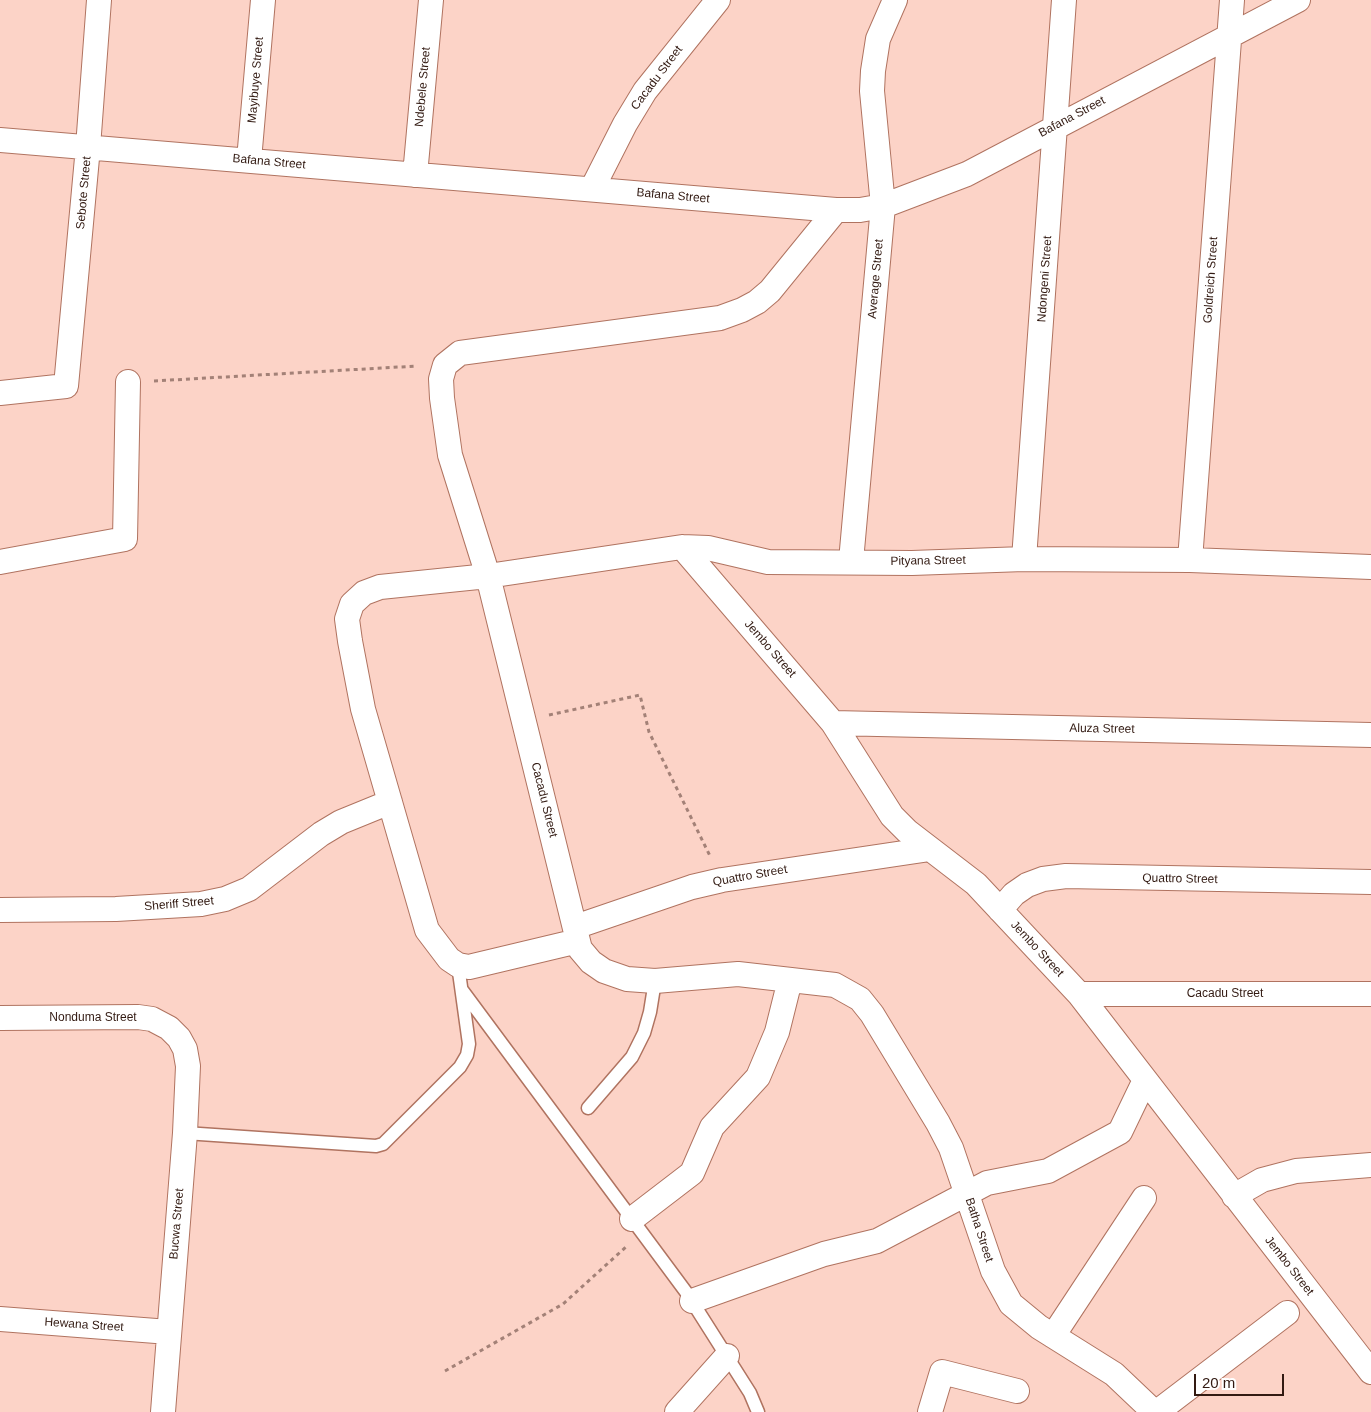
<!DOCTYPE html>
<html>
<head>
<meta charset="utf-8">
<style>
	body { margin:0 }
	#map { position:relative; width:1371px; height:1412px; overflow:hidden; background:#fcd3c7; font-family:Arial,sans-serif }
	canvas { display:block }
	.scale { position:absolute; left:1194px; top:1374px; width:90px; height:22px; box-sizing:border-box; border:2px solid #321a12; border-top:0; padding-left:6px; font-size:15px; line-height:18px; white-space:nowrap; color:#321a12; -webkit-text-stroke:4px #fff; paint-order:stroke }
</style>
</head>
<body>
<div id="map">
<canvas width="1371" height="1412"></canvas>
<div class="scale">20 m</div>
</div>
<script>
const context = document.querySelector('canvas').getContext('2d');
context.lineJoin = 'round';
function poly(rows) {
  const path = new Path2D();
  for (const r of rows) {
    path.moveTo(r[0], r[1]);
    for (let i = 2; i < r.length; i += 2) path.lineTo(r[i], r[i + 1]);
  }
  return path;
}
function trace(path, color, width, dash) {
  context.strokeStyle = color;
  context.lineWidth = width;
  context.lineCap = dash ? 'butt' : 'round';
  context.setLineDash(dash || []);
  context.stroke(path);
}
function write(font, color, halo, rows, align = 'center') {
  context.font = font + ' Arial,sans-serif';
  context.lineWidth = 4;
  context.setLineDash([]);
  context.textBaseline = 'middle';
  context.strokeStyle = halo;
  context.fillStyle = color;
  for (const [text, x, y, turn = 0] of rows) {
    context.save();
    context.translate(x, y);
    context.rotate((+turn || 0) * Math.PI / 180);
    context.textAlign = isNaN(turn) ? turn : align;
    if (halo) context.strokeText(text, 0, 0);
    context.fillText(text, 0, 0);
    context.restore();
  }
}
const service = poly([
	[462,990,686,1292,750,1393,758,1412],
	[588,1108,632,1057,644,1033,650,1012,655,981],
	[185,1133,376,1146,383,1144,460,1067,467,1055,469,1044,458,965]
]);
const minor = poly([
	[0,140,836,210,860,210,883,206,967,174,1298,0],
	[249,160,263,0],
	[415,175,431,0],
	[592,189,625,124,645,91,718,0],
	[836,210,770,291,757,302,742,310,720,318,460,353,445,365,441,379,442,398,450,455,488,576,580,949,591,962,604,971,627,979,655,981,738,974,835,985,860,999,872,1014,938,1123,951,1148,993,1271,1011,1304,1039,1327,1114,1374,1154,1412],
	[0,393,66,386,88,147,99,0],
	[682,547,833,723,892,816,907,831,976,884,1079,994,1371,1372],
	[1024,559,1064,0],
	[1190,560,1232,0],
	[851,561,883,206,872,91,873,71,878,39,895,0],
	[0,562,125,539,128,382],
	[833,723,1371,735],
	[0,910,116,909,201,904,225,899,249,889,321,834,341,822,390,802],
	[1000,910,1014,894,1027,885,1043,879,1066,876,1371,882],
	[575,927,692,887,722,880,930,849],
	[578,941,469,967,458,965,449,959,427,930,363,709,350,641,347,619,352,604,364,593,380,587,488,576,682,547,708,548,768,562,912,563,1024,559,1190,560,1371,567],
	[1079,994,1371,994],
	[0,1018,138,1017,152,1019,169,1028,179,1038,185,1049,188,1066,185,1133,163,1412],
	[1234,1196,1262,1180,1296,1171,1371,1165],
	[632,1219,692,1173,712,1127,758,1077,777,1032,790,980],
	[692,1301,824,1254,877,1241,987,1183,1048,1171,1120,1132,1145,1080],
	[0,1319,169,1332],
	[1053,1336,1144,1198],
	[677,1412,727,1356],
	[930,1412,942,1372,1017,1391],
	[1157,1412,1287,1313]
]);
trace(service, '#b07360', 15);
trace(minor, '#b07360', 26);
trace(poly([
	[154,381,417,366],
	[549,715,640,695,649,732,710,856],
	[445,1371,563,1304,627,1246]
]), '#a38177', 3, [4, 4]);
trace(service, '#fff', 12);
trace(minor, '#fff', 24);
write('12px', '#321a12', '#fff', [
	["Cacadu Street",657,78,-53],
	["Mayibuye Street",256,80,-85],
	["Ndebele Street",423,87,-85],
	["Bafana Street",1072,117,-28],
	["Bafana Street",269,162,5],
	["Sebote Street",84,193,-85],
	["Bafana Street",673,196,5],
	["Average Street",876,279,-85],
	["Ndongeni Street",1045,279,-86],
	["Goldreich Street",1211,280,-86],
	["Pityana Street",928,561,-1],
	["Jembo Street",770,649,49],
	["Aluza Street",1102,729,1],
	["Cacadu Street",544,800,76],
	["Quattro Street",750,876,-10],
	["Quattro Street",1180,879,1],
	["Sheriff Street",179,904,-5],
	["Jembo Street",1037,949,47],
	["Cacadu Street",1225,994],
	["Nonduma Street",93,1018],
	["Bucwa Street",177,1224,-85],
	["Batha Street",979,1230,72],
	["Jembo Street",1289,1266,52],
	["Hewana Street",84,1325,4]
]);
</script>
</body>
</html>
